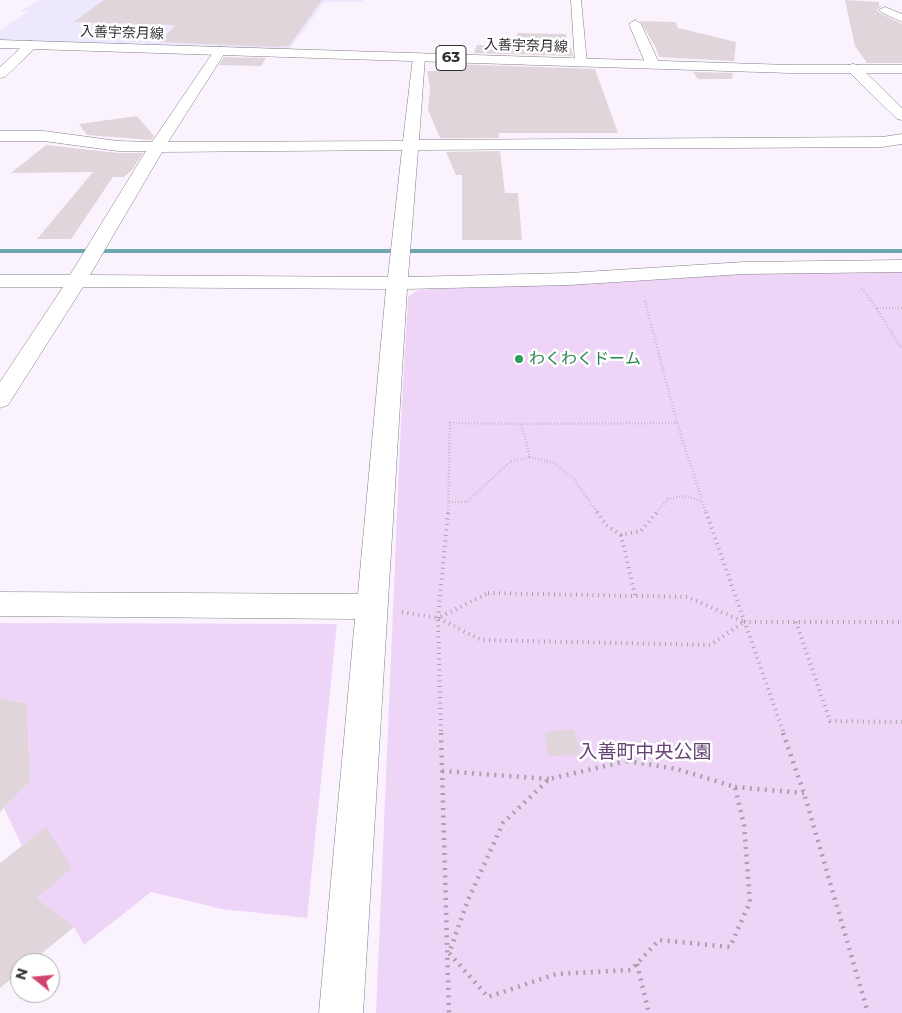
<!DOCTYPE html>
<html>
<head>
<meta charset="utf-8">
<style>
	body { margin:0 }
	#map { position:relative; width:902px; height:1013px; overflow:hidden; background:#faf3fd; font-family:Montserrat,sans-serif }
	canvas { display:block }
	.north { position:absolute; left:10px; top:953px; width:50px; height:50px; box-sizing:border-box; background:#fff; border:1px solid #adacad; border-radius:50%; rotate:287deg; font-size:14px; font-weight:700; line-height:20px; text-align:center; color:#322f33 }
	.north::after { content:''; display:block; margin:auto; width:18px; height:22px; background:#d3446c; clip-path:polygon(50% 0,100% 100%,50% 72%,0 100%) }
</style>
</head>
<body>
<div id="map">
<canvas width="902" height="1013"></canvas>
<div class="north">N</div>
</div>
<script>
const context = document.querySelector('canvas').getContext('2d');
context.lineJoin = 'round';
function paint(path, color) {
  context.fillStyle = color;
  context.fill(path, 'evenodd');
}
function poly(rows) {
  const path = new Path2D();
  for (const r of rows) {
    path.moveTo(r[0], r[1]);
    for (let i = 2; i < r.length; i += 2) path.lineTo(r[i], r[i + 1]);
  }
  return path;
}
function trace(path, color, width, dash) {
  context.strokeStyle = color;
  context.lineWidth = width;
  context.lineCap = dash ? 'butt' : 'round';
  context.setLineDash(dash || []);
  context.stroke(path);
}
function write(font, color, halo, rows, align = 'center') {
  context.font = font + ' Montserrat,"Noto Sans JP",sans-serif';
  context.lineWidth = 5;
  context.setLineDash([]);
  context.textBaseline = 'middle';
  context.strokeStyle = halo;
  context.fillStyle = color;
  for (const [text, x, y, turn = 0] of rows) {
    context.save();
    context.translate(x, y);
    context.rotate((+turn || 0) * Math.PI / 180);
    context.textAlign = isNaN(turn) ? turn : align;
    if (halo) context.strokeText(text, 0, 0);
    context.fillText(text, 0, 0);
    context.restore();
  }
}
paint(poly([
	[39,0,363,0,362,2,325,2,289,50,0,42,0,30,28,12,20,11]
]), '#ede8fe');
paint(poly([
	[902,271,902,1013,376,1013,401,420,408,297,418,290,434,289,626,282,748,273],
	[0,623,337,624,307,918,222,909,151,892,84,945,74,927,37,898,46,828,22,846,4,808,30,780,27,704,0,698]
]), '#eed5f8');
paint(poly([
	[0,249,902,249,902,253,0,253,0,249]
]), '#6ba8b0');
paint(poly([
	[104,0,322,0,289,46,275,47,159,42,176,25,74,22],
	[845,0,879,2,879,6,882,6,877,10,880,13,902,24,902,63,867,63,855,46],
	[640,21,675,22,678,28,736,42,734,61,659,57,655,46],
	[517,33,566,34,568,48,571,48,573,56,474,53,477,45,516,46],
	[224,57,266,58,261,66,219,65],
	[450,64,595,69,618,133,499,133,499,138,440,138,428,110,430,88,427,71,436,71,439,66,448,67],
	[693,72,733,73,732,79,698,79],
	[137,116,154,136,151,140,87,135,79,124],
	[46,145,118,153,143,153,132,170,124,177,113,177,71,239,37,239,93,172,11,173],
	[500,151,505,193,518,193,522,240,462,240,462,175,456,175,446,152],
	[0,698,27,704,30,781,0,812],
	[574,729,581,755,548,756,545,732],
	[46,827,72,868,37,898,74,927,30,963,20,963,20,972,0,988,0,863]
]), '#e0d5da');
const minor = poly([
	[571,0,581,0,587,63,581,67,575,63,571,0],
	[885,7,902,14,902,22,881,12,879,10,885,7],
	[635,20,641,24,660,65,658,68,653,69,646,65,629,24,635,20],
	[31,41,37,45,35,48,5,77,0,78,0,67,27,42,31,41],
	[220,47,226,51,168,142,403,141,413,57,419,53,425,57,419,140,882,137,902,134,902,144,882,147,418,150,408,277,569,273,744,262,902,260,902,272,744,274,569,285,407,289,363,1013,319,1013,355,619,0,616,0,592,358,594,386,289,83,287,8,405,0,408,0,382,63,287,0,287,0,275,70,275,146,151,118,151,44,141,0,141,0,131,44,131,118,141,152,142,216,48,220,47],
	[402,150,388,277,90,275,162,152,402,150],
	[853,64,858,65,902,108,902,120,897,119,848,71,846,68,848,65,853,64]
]);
const major = poly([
	[0,40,790,65,902,65,902,73,790,73,0,48,0,40]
]);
trace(minor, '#837d86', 1);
trace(major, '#837d86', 1);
trace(poly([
	[862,288,876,308],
	[645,301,677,423],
	[902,308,876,308,902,349],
	[521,424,677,423,702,500],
	[449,502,467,502,510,462,529,457],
	[448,513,450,423,521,424,530,457,554,463,573,478,598,513],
	[656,513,668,499,684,496,702,501,706,513]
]), '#a6a0a8', 2.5, [0.5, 2.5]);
trace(poly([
	[597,512,606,525,621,535,641,531,657,512],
	[706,512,784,734],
	[621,535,635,595],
	[488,593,688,597,744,622,710,645,481,640,438,618,488,593],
	[402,612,438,618,441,734],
	[438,618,448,512],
	[744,622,902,622],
	[796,622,830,721,902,722]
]), '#a6a0a8', 4, [1, 4.5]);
trace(poly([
	[441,733,449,1013],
	[783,733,804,793,868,1013],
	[627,761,677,769,735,787,744,825,750,902,730,947,659,940,631,970,556,974,488,997,449,953,468,900,503,823,549,779,627,761],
	[442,771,549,779],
	[735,787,804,793],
	[637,964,649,1013]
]), '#a6a0a8', 4.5, [2, 5.5]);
paint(minor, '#fff');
paint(major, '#fff');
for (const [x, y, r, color] of [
	[519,359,5,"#2e9e5b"]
]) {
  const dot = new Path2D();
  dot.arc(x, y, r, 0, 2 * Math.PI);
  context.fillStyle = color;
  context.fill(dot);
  trace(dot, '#fff', 2);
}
write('14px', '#322f33', '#fff', [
	["入善宇奈月線",122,33,2],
	["入善宇奈月線",526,46,2]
]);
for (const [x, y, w] of [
	[451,58,30]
]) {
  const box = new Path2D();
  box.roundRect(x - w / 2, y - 12.5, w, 25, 4);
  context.fillStyle = '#fff';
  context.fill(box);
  trace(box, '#322f33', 1);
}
write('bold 15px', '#322f33', null, [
	["63",451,58]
]);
write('16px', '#27864d', '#fff', [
	["わくわくドーム",529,359]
], 'left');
write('19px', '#674276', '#fff', [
	["入善町中央公園",645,752]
]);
</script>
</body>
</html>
